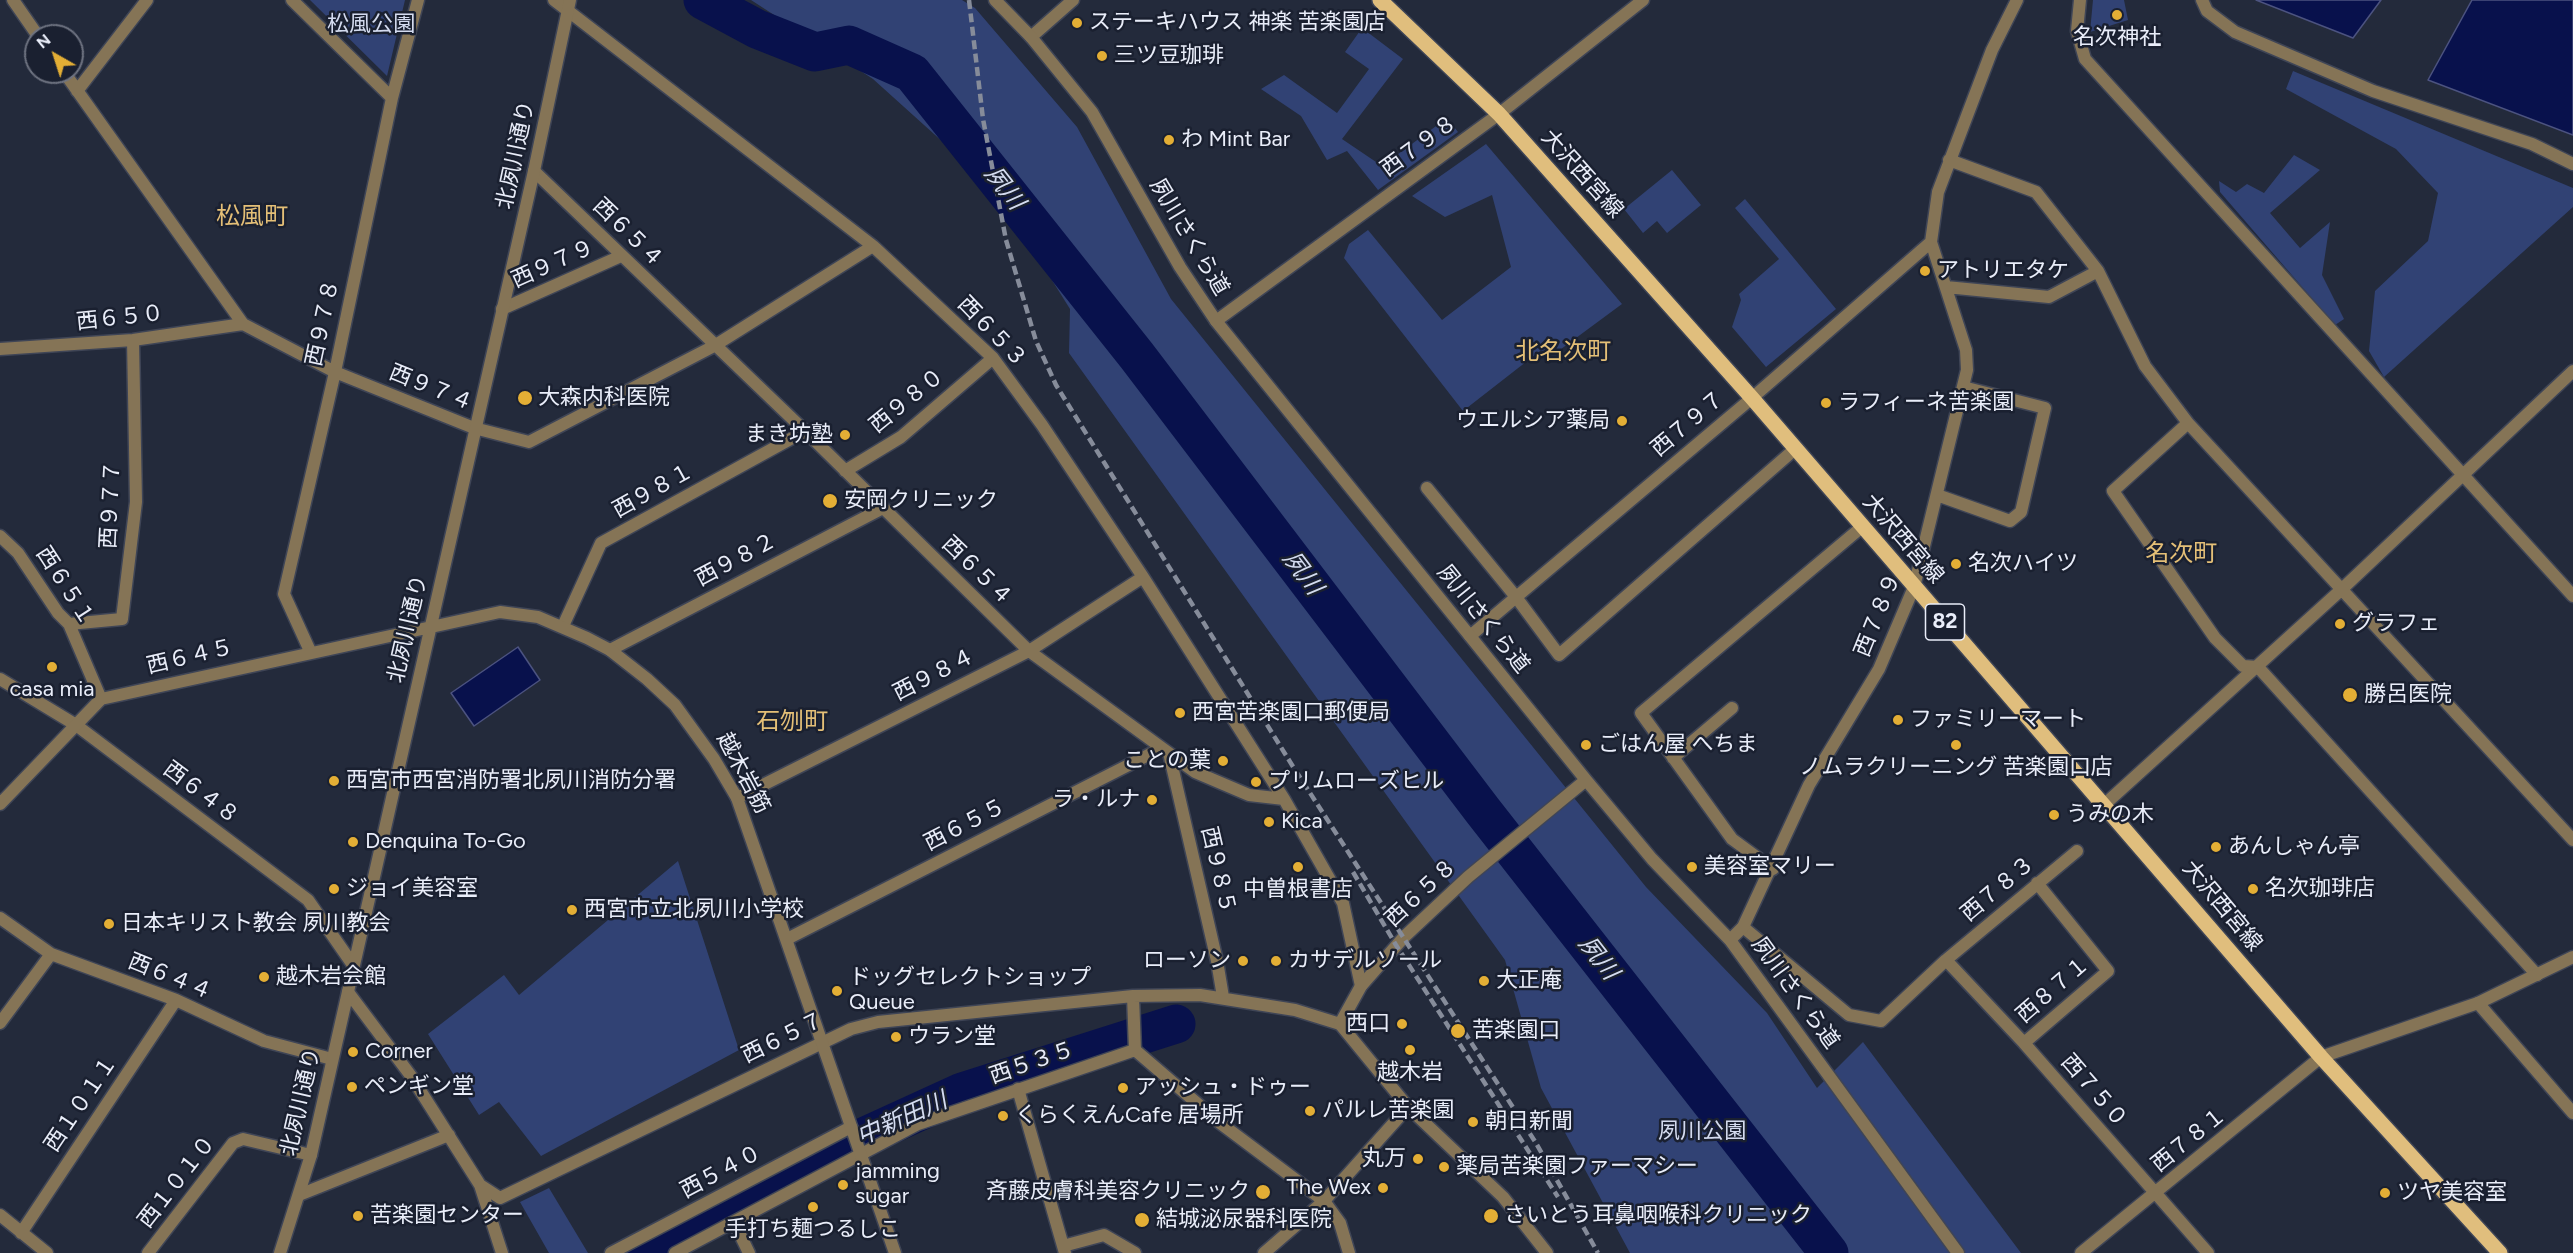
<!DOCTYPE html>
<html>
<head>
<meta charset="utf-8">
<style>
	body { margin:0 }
	#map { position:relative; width:2573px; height:1253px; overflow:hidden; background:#232a3b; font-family:Figtree,sans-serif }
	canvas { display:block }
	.north { position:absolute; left:24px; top:24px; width:60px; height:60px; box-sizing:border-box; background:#1a2030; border:2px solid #6d7280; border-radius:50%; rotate:321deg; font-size:16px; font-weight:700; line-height:24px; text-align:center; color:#e9edf9 }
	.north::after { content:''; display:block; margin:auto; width:21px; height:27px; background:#e3ae35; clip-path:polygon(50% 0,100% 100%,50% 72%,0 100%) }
</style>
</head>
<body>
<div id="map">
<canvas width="2573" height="1253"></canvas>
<div class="north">N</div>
</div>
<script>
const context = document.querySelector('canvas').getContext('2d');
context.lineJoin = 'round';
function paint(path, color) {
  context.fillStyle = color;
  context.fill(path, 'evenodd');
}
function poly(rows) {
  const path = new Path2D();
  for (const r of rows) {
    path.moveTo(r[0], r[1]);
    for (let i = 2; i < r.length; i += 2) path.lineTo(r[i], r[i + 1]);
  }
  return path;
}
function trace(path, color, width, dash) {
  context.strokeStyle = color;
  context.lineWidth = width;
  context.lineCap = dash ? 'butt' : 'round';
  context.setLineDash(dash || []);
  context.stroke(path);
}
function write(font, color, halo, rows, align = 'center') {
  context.font = font + ' Figtree,"Noto Sans JP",sans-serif';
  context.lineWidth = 5;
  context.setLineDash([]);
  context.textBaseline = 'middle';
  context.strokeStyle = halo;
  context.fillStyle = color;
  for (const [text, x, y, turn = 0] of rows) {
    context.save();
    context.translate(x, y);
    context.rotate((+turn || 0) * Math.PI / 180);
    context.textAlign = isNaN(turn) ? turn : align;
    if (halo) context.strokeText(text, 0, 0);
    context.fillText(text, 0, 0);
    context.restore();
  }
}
paint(poly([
	[310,0,405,0,387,76],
	[751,0,962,0,975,8,1077,127,1171,299,1646,887,1767,1013,1817,1088,1863,1042,2021,1253,1630,1253,1541,1088,1505,960,1069,353,1070,309,995,189,873,79],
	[2093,0,2124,0,2128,20,2090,32],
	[1362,28,1403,59,1342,139,1382,166,1447,118,1458,132,1378,190,1347,151,1327,160,1301,116,1261,89,1284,75,1337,113,1369,69,1345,52],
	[2293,71,2573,188,2573,207,2384,377,2369,351,2375,291,2428,241,2438,193,2396,149,2286,89],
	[1486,144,1622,304,1557,352,1540,351,1463,411,1344,258,1349,244,1368,230,1442,320,1511,267,1492,195,1445,217,1412,196],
	[2294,155,2320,170,2270,213,2300,248,2330,222,2322,275,2344,319,2335,325,2220,192,2219,181,2236,192,2247,184,2264,193],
	[1672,170,1701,205,1667,233,1657,221,1643,233,1624,209],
	[1745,199,1836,309,1766,367,1732,327,1741,300,1739,294,1779,259,1735,208],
	[678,861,739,1050,541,1156,499,1102,479,1115,428,1034,504,975,519,995],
	[549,1188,588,1253,549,1253,520,1202]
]), '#314274');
const water = poly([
	[2256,0,2381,0,2353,38,2256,0],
	[2472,0,2573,0,2573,135,2428,80,2472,0],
	[518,647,540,680,474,726,451,693,518,647]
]);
paint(water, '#08114c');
trace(water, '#4c5380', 1.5);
trace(poly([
	[703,0,757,29,815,52,849,45,912,73,1137,356,1483,811,1829,1253],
	[644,1253,822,1156,962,1092,1176,1024]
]), '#08114c', 39);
const minor = poly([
	[13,0,38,36],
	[292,0,392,98],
	[554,0,873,246,993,358,1042,425,1143,577,1284,799],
	[2080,0,2077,31,2085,59,2573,596],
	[2202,0,2207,11,2235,32,2373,91,2532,144,2573,164],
	[1031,37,1073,0],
	[64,72,243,324,335,372,474,428,529,442,714,346,873,246],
	[77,91,147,0],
	[1949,160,2036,192,2098,271,2145,366,2188,423,2573,840],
	[534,171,805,431,1029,651,1195,772,1249,795,1284,799,1343,903,1361,986],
	[1946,287,2049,297,2098,271],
	[502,309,621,256],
	[1216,321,1499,114,1643,0],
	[0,349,133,340,243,324],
	[2188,423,2113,491,2215,638,2243,666,2258,667,2537,975],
	[845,471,901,437,993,358],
	[1427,488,1516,597,1559,655,1795,449],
	[1937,495,2010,521,2021,512,2045,408,1963,387],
	[0,536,18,553,58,613,69,624,101,699],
	[1914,587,1967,370,1966,350,1931,242,1938,192,1992,50,2017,0],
	[69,624,122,619,136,502,133,340],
	[563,626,601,543,805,431],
	[1470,636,1752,398,1931,242],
	[610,650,883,508],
	[310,651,284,594,335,372,392,98,418,0],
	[0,679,76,725,308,900,353,965],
	[1169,753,1217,961,1223,997],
	[1673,758,1732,708],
	[737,798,1029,651,1143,577],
	[2105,804,2342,589,2573,371],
	[1773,869,1732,839,1641,713,1863,526],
	[0,918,51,954,176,1000,264,1041,332,1059],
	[1743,927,1849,1015,1881,1021,1946,960,2077,851],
	[787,939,1162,748],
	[1946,960,2024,1043,2208,1253],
	[348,992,411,1076,480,1185,502,1253],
	[1133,996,1135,1050],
	[2478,1003,2573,1113],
	[0,1023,51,954],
	[2024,1043,2108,971,2037,883],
	[1135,1050,1220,1123,1324,1201,1340,1223,1349,1253],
	[1018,1089,1065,1253],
	[1408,1107,1503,1197,1547,1253],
	[480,1185,500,1198,851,1029,878,1022,1133,996,1200,995,1295,1010,1340,1024],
	[299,1195,449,1135],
	[0,1215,47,1253],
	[734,1222,749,1253],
	[21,1233,176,1000],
	[1063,1246,1104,1235,1135,1253],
	[148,1253,233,1143,243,1139,311,1155],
	[611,1253,851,1127],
	[675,1253,918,1124,1135,1050],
	[2081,1253,2321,1057]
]);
const tertiary = poly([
	[995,0,1031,37,1092,112,1180,267,1216,321,1586,780,1652,859,1730,940,1958,1253],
	[0,804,101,699,500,612,538,617,587,638,610,650,647,679,675,705,714,759,737,798,895,1253],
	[1730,940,1743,927,1809,785,1879,669,1914,587],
	[2321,1057,2478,1003,2573,957],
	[280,1253,311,1155,534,171,570,0],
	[1264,1253,1324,1201,1408,1107,1340,1024,1361,986,1404,937,1468,877,1586,780]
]);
const primary = poly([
	[1380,0,1499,114,1752,398,2321,1057,2500,1253]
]);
trace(minor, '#3f4556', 15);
trace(tertiary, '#3f4556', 15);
trace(primary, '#3f4556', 18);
trace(minor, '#857456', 12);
trace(tertiary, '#857456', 12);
trace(primary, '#e0be7d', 15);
trace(poly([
	[969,0,983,119,1006,240,1036,341,1056,385,1292,765,1536,1143,1598,1253],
	[1353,872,1396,945,1558,1197]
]), '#868c9a', 4.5, [9, 4.5]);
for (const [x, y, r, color] of [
	[2117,15,6,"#e3ae35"],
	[1077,23,6,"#e3ae35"],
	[1102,56,6,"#e3ae35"],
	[1169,140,6,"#e3ae35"],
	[1925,271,6,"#e3ae35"],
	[525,398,8,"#e3ae35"],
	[1826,403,6,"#e3ae35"],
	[1622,421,6,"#e3ae35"],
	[845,435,6,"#e3ae35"],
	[830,501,8,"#e3ae35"],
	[1956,564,6,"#e3ae35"],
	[2340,624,6,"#e3ae35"],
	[52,667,6,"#e3ae35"],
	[2350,695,8,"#e3ae35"],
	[1180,713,6,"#e3ae35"],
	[1898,720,6,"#e3ae35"],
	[1586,745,6,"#e3ae35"],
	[1956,745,6,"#e3ae35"],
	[1223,761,6,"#e3ae35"],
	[334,781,6,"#e3ae35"],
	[1256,782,6,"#e3ae35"],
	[1152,800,6,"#e3ae35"],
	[2054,815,6,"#e3ae35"],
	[1269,822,6,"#e3ae35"],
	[353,842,6,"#e3ae35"],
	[2216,847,6,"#e3ae35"],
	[1298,867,6,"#e3ae35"],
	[1692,867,6,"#e3ae35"],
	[334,889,6,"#e3ae35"],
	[2253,889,6,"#e3ae35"],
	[572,910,6,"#e3ae35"],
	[109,924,6,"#e3ae35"],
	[1243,961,6,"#e3ae35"],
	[1276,961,6,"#e3ae35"],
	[264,977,6,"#e3ae35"],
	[1484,981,6,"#e3ae35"],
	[837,991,6,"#e3ae35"],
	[1402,1024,6,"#e3ae35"],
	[1458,1031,8,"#e3ae35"],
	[896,1037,6,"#e3ae35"],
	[1410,1050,6,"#e3ae35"],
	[353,1052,6,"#e3ae35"],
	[352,1087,6,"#e3ae35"],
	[1123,1088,6,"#e3ae35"],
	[1310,1111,6,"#e3ae35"],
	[1003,1116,6,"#e3ae35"],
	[1473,1122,6,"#e3ae35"],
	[1418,1159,6,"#e3ae35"],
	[1444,1167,6,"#e3ae35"],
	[843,1185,6,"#e3ae35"],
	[1383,1188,6,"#e3ae35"],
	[1263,1192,8,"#e3ae35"],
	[2385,1193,6,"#e3ae35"],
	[813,1207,6,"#e3ae35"],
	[358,1216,6,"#e3ae35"],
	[1491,1216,8,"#e3ae35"],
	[1142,1220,8,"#e3ae35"]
]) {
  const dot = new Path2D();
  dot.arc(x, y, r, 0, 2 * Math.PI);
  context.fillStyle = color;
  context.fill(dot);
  trace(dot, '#1a2030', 2);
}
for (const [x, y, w] of [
	[1945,622,39]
]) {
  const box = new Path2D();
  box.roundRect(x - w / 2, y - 18, w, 36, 4.5);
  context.fillStyle = '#1a2030';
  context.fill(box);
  trace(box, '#e9edf9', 1.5);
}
write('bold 21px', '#e9edf9', null, [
	["82",1945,622]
]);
write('22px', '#e9edf9', '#1a2030', [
	["ステーキハウス 神楽 苦楽園店",1089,23],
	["名次神社",2117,38,"center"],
	["三ツ豆珈琲",1114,56],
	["わ Mint Bar",1181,140],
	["アトリエタケ",1937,271],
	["大森内科医院",538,398],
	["ラフィーネ苦楽園",1838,403],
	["ウエルシア薬局",1610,421,"right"],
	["まき坊塾",833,435,"right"],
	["安岡クリニック",844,501],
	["名次ハイツ",1968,564],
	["グラフェ",2352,624],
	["casa mia",52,690,"center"],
	["勝呂医院",2364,695],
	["西宮苦楽園口郵便局",1192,713],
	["ファミリーマート",1910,720],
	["ごはん屋 へちま",1598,745],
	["ことの葉",1211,761,"right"],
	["ノムラクリーニング 苦楽園口店",1956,768,"center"],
	["西宮市西宮消防署北夙川消防分署",346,781],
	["プリムローズヒル",1268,782],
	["ラ・ルナ",1140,800,"right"],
	["うみの木",2066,815],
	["Kica",1281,822],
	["Denquina To-Go",365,842],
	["あんしゃん亭",2228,847],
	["美容室マリー",1704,867],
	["ジョイ美容室",346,889],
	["名次珈琲店",2265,889],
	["中曽根書店",1298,890,"center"],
	["西宮市立北夙川小学校",584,910],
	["日本キリスト教会 夙川教会",121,924],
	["ローソン",1231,961,"right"],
	["カサデルソール",1288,961],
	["越木岩会館",276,977],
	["ドッグセレクトショップ",849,978],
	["Queue",849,1003],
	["大正庵",1496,981],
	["西口",1390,1024,"right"],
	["苦楽園口",1472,1031],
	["ウラン堂",908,1037],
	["Corner",365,1052],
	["越木岩",1410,1073,"center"],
	["ペンギン堂",364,1087],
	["アッシュ・ドゥー",1135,1088],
	["パルレ苦楽園",1322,1111],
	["くらくえんCafe 居場所",1015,1116],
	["朝日新聞",1485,1122],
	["丸万",1406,1159,"right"],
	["薬局苦楽園ファーマシー",1456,1167],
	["jamming",855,1172],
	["sugar",855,1197],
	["The Wex",1371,1188,"right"],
	["斉藤皮膚科美容クリニック",1250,1192,"right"],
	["ツヤ美容室",2397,1193],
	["苦楽園センター",370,1216],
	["さいとう耳鼻咽喉科クリニック",1504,1216],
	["結城泌尿器科医院",1156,1220],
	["手打ち麺つるしこ",813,1230,"center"]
], 'left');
write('22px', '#d4dbef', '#1a2030', [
	["松風公園",371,25],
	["夙川公園",1702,1132]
]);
write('22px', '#e9edf9', '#1a2030', [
	["西７９８",1419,146,-36],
	["北夙川通り",516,155,-78],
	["大沢西宮線",1582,174,48],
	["西６５４",628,233,44],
	["夙川さくら道",1189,237,59],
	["西９７９",553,264,-24],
	["西６５０",120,318,-6],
	["西９７８",323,323,-78],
	["西６５３",992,332,46],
	["西９７４",431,388,22],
	["西９８０",907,401,-39],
	["西７９７",1688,424,-40],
	["西９８１",653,491,-29],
	["西９７７",111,505,-87],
	["大沢西宮線",1903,539,49],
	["西９８２",736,560,-28],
	["西６５４",977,571,44],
	["西６５１",65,586,57],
	["西７８９",1878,615,-68],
	["夙川さくら道",1483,619,51],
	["北夙川通り",408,629,-77],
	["西６４５",190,657,-13],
	["西９８４",934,675,-27],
	["越木岩筋",743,773,62],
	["西６４８",201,793,37],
	["西６５５",965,825,-27],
	["西９８５",1218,870,77],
	["西７８３",1998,889,-40],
	["西６５８",1421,893,-43],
	["大沢西宮線",2222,906,50],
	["西６４４",170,977,22],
	["西８７１",2053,990,-41],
	["夙川さくら道",1795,993,54],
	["西６５７",783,1038,-26],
	["西５３５",1032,1063,-19],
	["西７５０",2094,1091,49],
	["北夙川通り",301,1102,-77],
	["西１０１１",81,1104,-56],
	["西７８１",2189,1140,-39],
	["西５４０",721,1172,-28],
	["西１０１０",177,1182,-52]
]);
write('italic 24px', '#d4dcf0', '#1a2030', [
	["夙川",1004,188,52],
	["夙川",1302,573,53],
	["夙川",1598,958,52],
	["中新田川",902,1119,-24]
]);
write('24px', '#e4bf77', '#1a2030', [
	["松風町",252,217],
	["北名次町",1563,352],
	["名次町",2181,554],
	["石刎町",792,722]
]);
</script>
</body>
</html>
